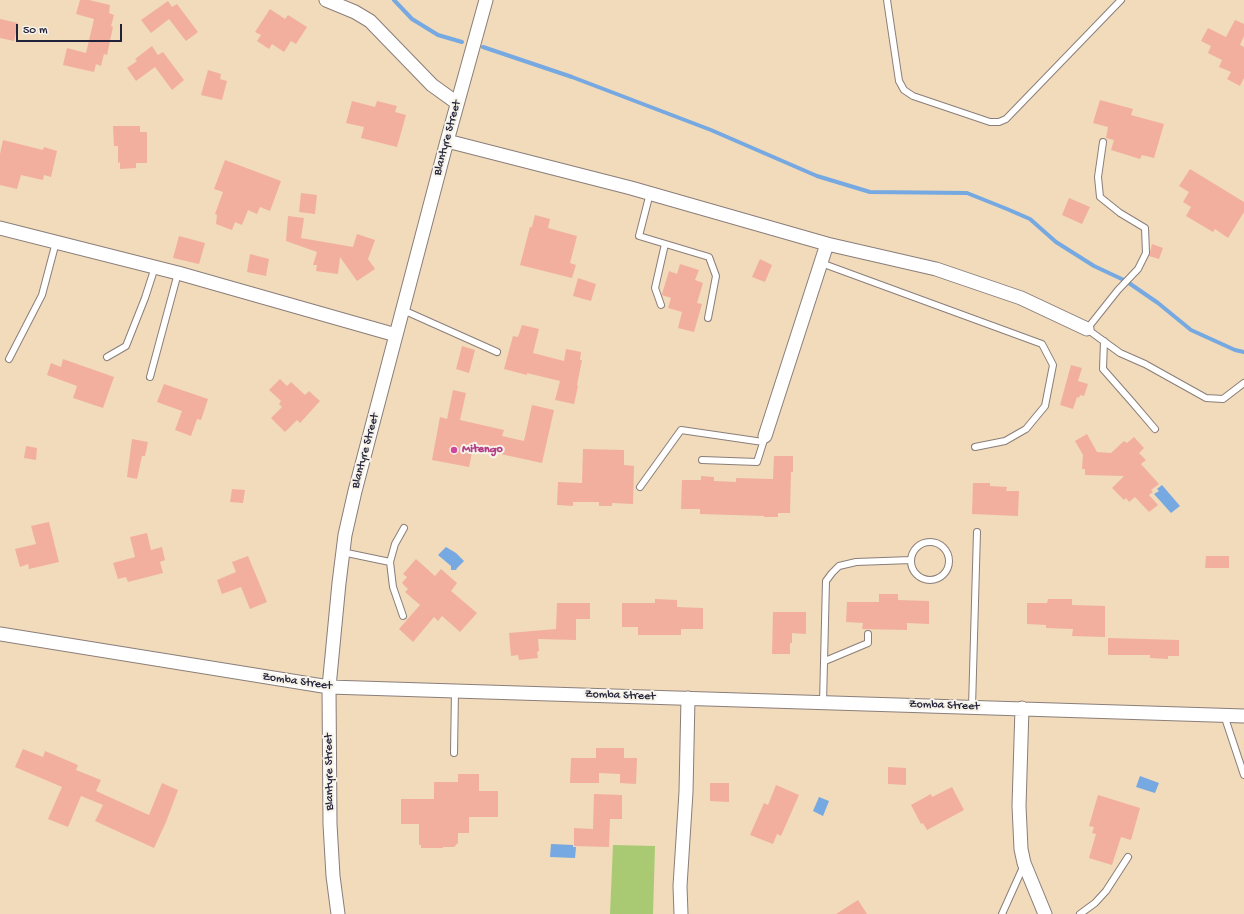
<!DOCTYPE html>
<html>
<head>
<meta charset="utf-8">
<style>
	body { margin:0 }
	#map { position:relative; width:1244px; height:914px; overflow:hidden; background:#f1dbba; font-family:"Gochi Hand",sans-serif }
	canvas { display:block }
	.scale { position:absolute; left:16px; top:24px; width:106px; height:18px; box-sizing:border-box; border:2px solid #22223b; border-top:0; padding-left:5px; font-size:12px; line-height:14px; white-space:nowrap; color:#22223b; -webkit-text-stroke:3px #f7f3e8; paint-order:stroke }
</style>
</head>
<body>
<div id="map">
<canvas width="1244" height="914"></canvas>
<div class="scale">50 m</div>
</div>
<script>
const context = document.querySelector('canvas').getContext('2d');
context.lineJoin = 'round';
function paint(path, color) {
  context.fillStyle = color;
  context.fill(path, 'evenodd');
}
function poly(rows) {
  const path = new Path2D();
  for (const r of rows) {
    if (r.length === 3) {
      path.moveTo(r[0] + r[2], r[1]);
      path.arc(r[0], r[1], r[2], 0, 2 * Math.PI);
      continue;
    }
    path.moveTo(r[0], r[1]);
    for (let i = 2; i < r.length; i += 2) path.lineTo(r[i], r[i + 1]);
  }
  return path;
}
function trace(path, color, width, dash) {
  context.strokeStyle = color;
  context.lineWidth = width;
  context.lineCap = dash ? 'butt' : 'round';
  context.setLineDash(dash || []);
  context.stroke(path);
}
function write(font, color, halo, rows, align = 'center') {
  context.font = font + ' "Gochi Hand",sans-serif';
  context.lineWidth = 4;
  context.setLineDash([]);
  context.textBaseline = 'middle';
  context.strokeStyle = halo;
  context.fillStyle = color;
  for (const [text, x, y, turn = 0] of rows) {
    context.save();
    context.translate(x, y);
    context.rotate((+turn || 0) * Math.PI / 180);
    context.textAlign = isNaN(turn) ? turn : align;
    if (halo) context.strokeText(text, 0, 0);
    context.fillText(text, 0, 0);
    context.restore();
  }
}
paint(poly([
	[613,845,655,846,653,914,610,914]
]), '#a9ca73');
paint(poly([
	[1162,485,1180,506,1171,513,1154,494,1159,491,1157,489],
	[446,547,456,553,464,561,457,568,456,570,451,570,451,566,438,555],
	[1140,776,1159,783,1155,793,1136,787],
	[819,797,829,801,823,816,813,811],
	[551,844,573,845,573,847,576,847,575,858,550,857]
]), '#76a8e1');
trace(poly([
	[394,0,412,19,438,35,462,42],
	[483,47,572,77,711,130,817,176,870,192,967,193,1007,209,1030,219,1056,242,1094,266,1126,281,1158,303,1191,330,1235,350,1244,352]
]), '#76a8e1', 4);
paint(poly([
	[80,0,89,0,110,5,109,13,114,15,111,26,113,27,107,55,104,54,101,66,96,64,94,72,63,65,67,48,86,53,91,32,94,19,76,14],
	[168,1,172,7,177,4,198,32,186,41,169,19,151,33,141,20],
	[270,9,285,19,288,15,307,27,296,44,291,41,284,52,272,44,269,49,257,41,261,35,255,32],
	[0,19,18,23,14,41,0,38],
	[1235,20,1244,24,1244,36,1240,45,1244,47,1244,78,1240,86,1227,79,1231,72,1219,67,1222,60,1208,53,1211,46,1201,41,1208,28,1226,37],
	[152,46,158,55,163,52,184,80,172,90,155,67,136,81,127,68,137,61,135,59],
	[208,70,221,74,220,79,227,81,222,100,201,95],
	[1100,100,1133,109,1131,115,1164,124,1154,158,1142,155,1140,159,1111,150,1114,140,1106,138,1108,127,1093,123],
	[352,101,375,107,377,101,397,106,395,112,406,115,397,147,361,138,364,127,346,123],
	[113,126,140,126,140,132,147,132,147,163,136,163,136,168,120,169,120,162,118,163,118,146,114,146],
	[3,140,43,150,44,147,57,151,51,177,44,175,43,180,21,175,17,189,0,185,0,154],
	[225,160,281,181,270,211,260,207,257,214,248,210,242,225,235,222,232,230,216,224,217,215,215,214,223,192,214,189],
	[1190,169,1244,202,1244,212,1228,238,1215,229,1213,232,1186,216,1191,207,1183,202,1189,192,1179,186],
	[301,193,317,195,315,214,299,212],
	[1069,198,1090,207,1082,224,1062,215],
	[535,215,550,219,548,228,577,236,570,263,576,265,572,278,520,265,530,227,532,227],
	[288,216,304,218,301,238,353,247,357,234,375,240,368,259,375,269,357,281,340,257,338,274,316,271,317,265,313,265,317,252,286,241],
	[179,236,205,243,199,264,173,258],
	[1152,244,1163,248,1159,259,1149,256],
	[250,254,269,259,266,276,247,272],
	[760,259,772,265,765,282,752,277],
	[680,264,699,270,695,280,703,283,697,303,702,304,694,332,678,328,682,312,668,308,671,298,662,295,662,294,669,271,677,274],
	[578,278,596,284,591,301,573,296],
	[522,325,539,329,533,353,564,361,566,349,581,352,580,360,582,360,577,385,578,386,574,404,555,400,560,381,527,373,527,375,504,369,513,336,518,337],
	[462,346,475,350,469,373,456,369],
	[63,359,114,377,103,408,73,398,77,386,47,375,51,363,61,367],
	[1071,365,1082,368,1078,381,1088,384,1084,396,1080,395,1079,398,1077,397,1073,409,1060,405],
	[280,379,287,386,291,382,305,395,309,391,320,401,300,423,297,420,285,432,271,418,282,407,279,404,281,401,269,390],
	[164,384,208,399,201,420,197,419,191,436,175,430,182,411,157,402],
	[453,390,466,393,460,420,504,430,502,436,524,441,532,405,554,410,542,463,473,448,469,467,432,460,440,417,447,419],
	[1087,434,1097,452,1111,453,1124,441,1127,443,1134,437,1144,448,1139,453,1146,460,1141,464,1159,484,1151,490,1153,492,1149,495,1158,505,1149,512,1135,497,1129,502,1126,498,1124,500,1112,488,1124,476,1085,475,1085,469,1082,469,1083,455,1075,441],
	[132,439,148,442,145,456,142,456,137,479,127,477],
	[26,446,37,448,36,460,24,458],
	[583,449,624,450,624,465,634,466,633,504,612,503,612,506,599,506,599,502,573,502,573,506,557,505,558,482,582,483],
	[774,456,793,456,793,472,791,472,790,513,778,513,778,517,764,517,764,516,700,514,700,509,681,509,682,480,701,480,701,476,714,477,714,481,736,482,736,478,773,479],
	[973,483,990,483,990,486,1007,487,1006,491,1019,491,1018,516,972,514],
	[232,489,245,490,243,503,230,502],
	[49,522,59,562,29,569,28,564,20,567,15,549,36,544,31,526],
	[147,533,151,550,162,547,165,560,160,562,163,573,128,582,126,577,118,579,113,563,135,557,130,537],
	[248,556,267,602,250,609,241,587,222,594,217,580,236,572,232,562],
	[1206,556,1229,556,1229,568,1205,568],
	[416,559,435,576,441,569,457,583,451,591,477,613,460,632,442,616,438,621,434,617,413,642,399,629,420,605,405,592,408,589,402,583,407,577,403,574],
	[879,594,898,594,898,600,929,601,929,624,907,623,907,630,862,629,863,623,846,622,847,602,879,602],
	[655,599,677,600,677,607,703,608,703,629,681,629,681,635,638,635,638,627,622,627,622,603,655,603],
	[1048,599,1072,599,1072,605,1105,606,1105,637,1072,636,1073,629,1046,628,1046,625,1027,624,1027,603,1047,603],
	[557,603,590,603,590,619,576,619,576,640,538,639,539,651,537,652,538,658,519,660,518,655,511,656,509,633,556,629],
	[773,612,806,612,806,634,792,633,792,643,790,643,790,654,772,654],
	[1108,638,1179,640,1179,656,1168,656,1168,659,1150,658,1150,655,1108,655],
	[596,748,624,748,624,758,637,758,636,784,620,783,620,774,599,773,599,783,570,783,571,758,596,758],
	[23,749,43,757,45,751,78,765,76,770,101,780,96,791,149,815,162,783,178,790,166,822,154,848,95,821,103,805,81,796,68,827,48,819,62,787,15,767],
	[888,767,906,768,906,785,888,784],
	[458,774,479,774,479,791,498,791,498,817,469,817,469,833,458,833,458,843,454,847,443,847,443,848,421,848,421,845,419,845,419,824,401,824,401,799,434,799,434,782,458,782],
	[710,783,729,783,729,802,710,801],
	[776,785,799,795,781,836,777,834,773,844,750,835,764,803,768,805],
	[952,787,964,810,927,830,923,823,921,824,911,805,931,794,932,797],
	[594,794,622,795,622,819,610,819,609,847,574,846,574,828,593,829],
	[1098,795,1140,808,1131,840,1121,837,1112,865,1089,858,1096,834,1092,833,1094,827,1089,826],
	[858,900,867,914,836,914]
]), '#f2af9d');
const service = poly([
	[887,0,899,81,904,90,913,96,990,122,999,122,1006,119,1121,0],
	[1103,142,1098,177,1100,197,1120,213,1145,228,1146,253,1138,269,1118,290,1087,329,1120,353,1145,364,1206,398,1223,399,1244,383],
	[650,193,639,236,709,257,716,276,708,318],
	[821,263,1042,344,1053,365,1045,406,1026,429,1005,441,975,447],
	[661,305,655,288,665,244],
	[403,310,497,352],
	[1104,341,1103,369,1132,402,1155,429],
	[107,357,126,346,145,298,155,267],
	[9,359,42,295,56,242],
	[150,377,178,273],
	[702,460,757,462,764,440],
	[640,487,681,430,763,442],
	[930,561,19],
	[342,552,390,562,393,587,403,616],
	[390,562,395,544,404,528],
	[825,661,868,643,868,634],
	[823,703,826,581,832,573,839,566,856,562,911,560],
	[972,707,977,532],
	[1224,715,1244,775],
	[454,753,455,691],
	[1002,914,1024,865],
	[1080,914,1095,903,1106,891,1128,857]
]);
const minor = poly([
	[326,0,355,12,370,21,432,85,457,103],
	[447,141,631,188,827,244,936,269,1021,298,1087,329],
	[0,228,178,273,396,335],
	[765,436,827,244],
	[0,634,329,687,1244,716],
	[1022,708,1019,806,1021,849,1024,863,1045,914],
	[338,914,333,876,330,824,329,687,339,583,345,535,355,491,447,141,486,0],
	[681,914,680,886,686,792,688,698]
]);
trace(service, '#8a7e7a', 8);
trace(minor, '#8a7e7a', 15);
trace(service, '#fff', 6);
trace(minor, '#fff', 13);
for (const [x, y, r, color] of [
	[454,450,4,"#d1479c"]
]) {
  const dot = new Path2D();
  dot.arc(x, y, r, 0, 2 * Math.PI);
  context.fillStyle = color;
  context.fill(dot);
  trace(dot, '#f7f3e8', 1.5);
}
write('12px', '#22223b', '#f7f3e8', [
	["Blantyre Street",448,138,-75],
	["Blantyre Street",366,451,-75],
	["Zomba Street",297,682,8],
	["Zomba Street",620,696,2],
	["Zomba Street",944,706,2],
	["Blantyre Street",330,772,-91]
]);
write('bold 12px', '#b23c85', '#f7f3e8', [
	["Mitengo",462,450]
], 'left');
</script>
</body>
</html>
